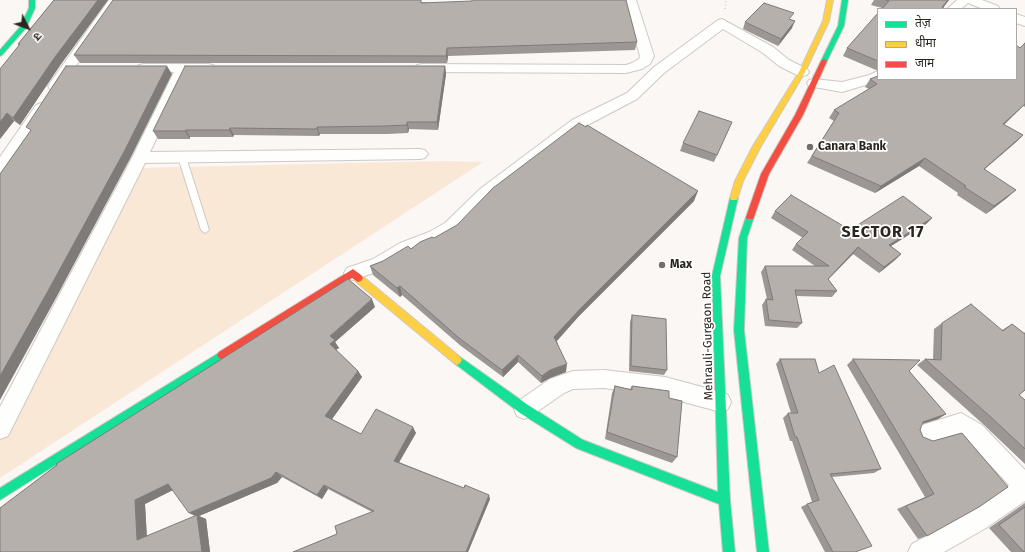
<!DOCTYPE html>
<html>
<head>
<meta charset="utf-8">
<style>
	body { margin:0 }
	#map { position:relative; width:1025px; height:552px; overflow:hidden; background:#fbf7f4; font-family:"Fira Sans","Noto Sans Devanagari",sans-serif }
	canvas { display:block }
	.legend { position:absolute; left:877px; top:8px; width:140px; height:72px; box-sizing:border-box; background:#fff; border:1px solid #aba8a5; margin:0; padding:5px 7px; list-style:none; font-size:12px; color:#2c251f }
	.legend li { display:flex; align-items:center; gap:8px; height:20px }
	.legend b { width:20px; border:1px solid #aba8a5 }
	.north { position:absolute; left:8px; top:8px; width:40px; height:40px; -webkit-text-stroke:3px #fff; paint-order:stroke; rotate:132deg; font-size:11px; font-weight:700; line-height:16px; text-align:center; color:#2c251f }
	.north::after { content:''; display:block; margin:auto; width:14px; height:18px; background:#2c251f; clip-path:polygon(50% 0,100% 100%,50% 72%,0 100%) }
</style>
</head>
<body>
<div id="map">
<canvas width="1025" height="552"></canvas>
<ul class="legend">
<li><b style="height:5px;background:#16e098"></b>तेज़</li>
<li><b style="height:5px;background:#ffcf43"></b>धीमा</li>
<li><b style="height:5px;background:#f24e42"></b>जाम</li>
</ul>
<div class="north">उ</div>
</div>
<script>
const context = document.querySelector('canvas').getContext('2d');
context.lineJoin = 'round';
function paint(path, color) {
  context.fillStyle = color;
  context.fill(path, 'evenodd');
}
function poly(rows) {
  const path = new Path2D();
  for (const r of rows) {
    path.moveTo(r[0], r[1]);
    for (let i = 2; i < r.length; i += 2) path.lineTo(r[i], r[i + 1]);
  }
  return path;
}
function trace(path, color, width, dash) {
  context.strokeStyle = color;
  context.lineWidth = width;
  context.lineCap = dash ? 'butt' : 'round';
  context.setLineDash(dash || []);
  context.stroke(path);
}
function write(font, color, halo, rows, align = 'center') {
  context.font = font + ' "Fira Sans",sans-serif';
  context.lineWidth = 3.5;
  context.setLineDash([]);
  context.textBaseline = 'middle';
  context.strokeStyle = halo;
  context.fillStyle = color;
  for (const [text, x, y, turn = 0] of rows) {
    context.save();
    context.translate(x, y);
    context.rotate((+turn || 0) * Math.PI / 180);
    context.textAlign = isNaN(turn) ? turn : align;
    if (halo) context.strokeText(text, 0, 0);
    context.fillText(text, 0, 0);
    context.restore();
  }
}
paint(poly([
	[444,161,483,162,0,478,0,441,137,168]
]), '#fae8d7');
const lane = poly([
	[182,154,186,157,209,230,205,233,201,230,178,157,182,154]
]);
const street = poly([
	[109,0,121,0,60,89,55,90,50,89,48,86,50,83,109,0],
	[624,0,636,0,654,56,650,64,642,69,626,73,422,72,417,71,415,68,417,65,422,64,626,65,632,63,639,59,640,56,624,0],
	[957,0,982,0,998,6,1000,9,983,9,968,3,961,9,947,9,957,0],
	[1016,14,1025,17,1025,26,1016,23,1016,14],
	[722,19,773,47,789,60,807,69,809,72,807,75,802,76,797,75,779,66,763,53,723,29,664,73,637,99,582,128,523,173,492,197,457,233,441,242,412,253,385,269,353,280,347,278,344,273,347,268,373,259,400,243,429,232,445,223,480,189,572,120,627,93,654,67,718,20,722,19],
	[144,64,208,64,213,65,215,68,213,71,208,72,188,72,150,152,420,149,425,150,428,154,425,158,420,159,145,163,8,436,0,439,0,407,132,158,174,72,139,71,137,68,139,65,144,64],
	[878,71,878,79,882,79,879,81,842,92,814,87,809,86,807,83,809,80,814,79,842,82,869,75,878,71],
	[41,103,46,105,48,108,6,173,0,175,0,157,36,105,41,103],
	[604,370,665,377,721,392,728,395,731,402,728,409,721,412,665,397,604,388,573,389,564,393,531,416,524,419,517,416,514,409,517,402,550,379,573,371,604,370],
	[961,413,982,425,1025,470,1025,501,986,528,944,552,908,552,912,544,970,512,1009,485,966,439,959,434,924,444,916,441,913,434,916,427,961,413]
]);
const fast = poly([
	[29,0,35,0,35,8,26,28,2,55,0,56,0,50,20,27,29,8,29,0],
	[842,0,848,0,844,26,827,61,826,62,822,62,821,61,838,26,842,0],
	[734,195,738,198,720,276,730,500,735,552,723,552,719,504,576,448,520,413,454,363,452,360,454,357,457,355,460,357,528,405,583,440,718,492,712,276,730,198,734,195],
	[750,214,754,217,747,238,744,330,769,552,757,552,734,330,739,238,746,217,750,214],
	[222,351,225,352,227,355,225,358,0,500,0,488,222,351]
]);
const slow = poly([
	[827,0,833,0,829,21,805,72,761,146,743,181,737,200,731,200,730,198,735,181,753,146,799,72,823,21,827,0],
	[358,274,361,275,460,357,462,360,460,363,457,365,454,363,355,281,353,278,355,275,358,274]
]);
const jam = poly([
	[824,59,827,61,803,115,769,174,754,217,753,219,747,219,746,217,761,174,795,115,821,61,824,59],
	[353,269,361,275,363,278,361,281,358,282,352,278,225,358,222,359,219,358,217,355,219,352,353,269]
]);
trace(lane, '#cec9c5', 2);
trace(street, '#cec9c5', 2);
trace(fast, '#cec9c5', 2);
trace(slow, '#cec9c5', 2);
trace(jam, '#cec9c5', 2);
trace(poly([
	[725,9,726,0]
]), '#d6d5d5', 2, [1, 2.5]);
paint(lane, '#fefefd');
paint(street, '#fefefd');
paint(fast, '#16e098');
paint(slow, '#ffcf43');
paint(jam, '#f24e42');
paint(poly([
	[54,0,108,0,61,64,20,125,14,121,0,139,19,45,18,44],
	[874,0,949,0,943,8,882,8,871,5],
	[423,2,637,42,635,50,448,56,447,63,80,63,74,55],
	[878,13,878,70,876,70,843,56,847,48],
	[791,20,792,28,778,46,743,29,745,22],
	[1025,43,1025,107,1023,106,1004,125,1023,135,1015,143,985,169,1008,197,986,214,957,195,958,193,919,166,875,193,807,163,834,121,829,118,834,110,869,89,865,87,870,79,1020,48],
	[445,66,446,74,438,130,409,129,408,133,387,134,320,134,319,136,234,135,233,137,190,137,190,139,158,139,153,131],
	[729,129,714,162,680,151,683,143],
	[694,201,579,316,557,341,566,372,550,378,541,383,518,362,503,377,461,346,402,295,400,297,373,275,370,266,383,261,434,238],
	[775,211,850,230,932,218,926,224,891,246,901,254,895,260,879,273,853,254,828,279,837,291,832,297,796,296,802,323,797,328,765,326,762,305,766,299,767,299,761,272,765,266,815,266,792,250,796,244,803,238,771,218],
	[375,307,335,342,339,348,336,350,358,371,362,377,332,419,361,434,416,433,399,462,490,499,468,552,293,552,337,534,372,512,328,489,322,499,282,477,277,483,199,516,206,519,210,552,0,552],
	[173,490,196,516,147,536,145,504],
	[632,315,667,370,664,375,629,371,630,322],
	[942,323,1002,330,1012,324,1024,333,1025,332,1025,390,1019,395,1025,400,1025,464,983,424,917,365,925,359,933,359,934,329],
	[780,359,819,373,881,469,874,473,832,477,855,552,825,552,801,507,807,504,812,502,792,441,790,441,783,418,788,413,791,413,776,364],
	[853,359,909,371,946,414,938,419,922,424,920,430,923,437,933,441,962,433,927,536,918,539,897,509,925,497,847,365],
	[615,386,630,389,632,386,669,398,677,457,672,463,605,439,612,393],
	[1025,503,1025,552,1011,552,989,528]
]), '#9c9794');
paint(poly([
	[98,0,108,0,61,64,20,125,13,118,55,57],
	[948,0,949,0,942,9,941,9],
	[795,21,792,28,778,46,781,39],
	[447,48,448,56,447,63,446,56],
	[167,66,172,74,131,157,56,298,0,400,0,376],
	[445,66,446,74,438,130,437,122],
	[1025,104,996,132,1003,124],
	[7,113,14,121,0,139,0,122],
	[407,122,409,129,408,133,407,125],
	[317,127,320,134,319,136,317,129],
	[230,128,234,135,233,137,229,130],
	[186,130,190,137,190,139,185,131],
	[1023,135,1015,143,976,176,984,169],
	[925,158,919,166,875,193,881,186],
	[1016,190,1008,197,986,214,994,206],
	[698,191,694,201,579,316,553,345,554,337,581,308],
	[932,218,926,224,883,251,889,245],
	[858,247,853,254,823,285,828,279],
	[901,254,895,260,879,273,884,267],
	[400,286,402,295,400,297,397,288],
	[372,299,375,307,335,342,339,348,334,351,330,344,330,336],
	[518,355,518,362,503,377,502,370],
	[567,364,566,372,550,378,541,383,542,376,550,370],
	[358,371,362,377,330,422,325,416],
	[946,414,938,419,915,426,923,422],
	[413,427,416,433,397,466,394,461],
	[276,472,282,477,277,483,199,516,206,519,210,552,202,552,197,517,189,513],
	[168,484,177,488,145,504,147,543,137,540,135,500],
	[324,485,328,489,322,499,317,495],
	[489,495,490,499,468,552,466,552]
]), '#7f7b78');
const building = poly([
	[54,0,98,0,55,57,13,118,7,113,0,122,0,69,20,44,18,44,54,0],
	[113,0,421,0,421,3,472,1,472,0,626,0,637,42,447,48,446,56,74,55,113,0],
	[886,0,948,0,942,7,945,9,882,9,889,1,886,0],
	[764,3,794,13,789,19,795,21,781,39,745,22,764,3],
	[878,13,878,61,847,48,878,13],
	[1025,43,1025,104,1003,124,1023,135,984,169,1016,190,994,206,964,187,966,186,925,158,881,186,812,156,839,113,834,110,877,84,870,79,878,76,878,79,1016,79,1016,45,1020,48,1025,43],
	[66,66,167,66,125,150,48,291,0,376,0,174,31,130,26,127,66,66],
	[185,66,445,66,437,122,407,122,407,125,385,126,317,127,317,129,230,128,229,130,186,130,185,131,153,131,185,66],
	[699,111,732,122,717,155,683,143,699,111],
	[579,123,586,127,587,125,698,191,581,308,554,337,567,364,550,370,542,376,518,355,502,370,459,338,400,286,397,288,370,266,383,261,408,246,411,249,420,242,432,237,434,238,457,225,493,188,579,123],
	[791,195,850,230,903,196,932,218,889,245,901,254,884,267,858,247,828,279,837,291,795,290,802,323,769,320,766,299,773,300,765,266,829,266,796,244,808,232,775,211,791,195],
	[348,279,372,299,330,336,335,340,330,344,358,371,325,416,361,434,376,409,413,427,394,461,464,488,465,485,489,495,466,552,293,552,337,534,335,526,374,511,324,485,317,495,276,472,271,478,189,513,168,484,135,500,137,540,197,515,202,552,0,552,0,508,57,465,56,464,348,279],
	[971,304,1003,331,1012,324,1025,334,1025,390,1019,395,1025,400,1025,449,993,419,925,359,941,360,942,323,971,304],
	[632,315,666,319,667,370,631,366,632,315],
	[780,359,815,359,819,373,834,365,881,469,830,474,872,546,855,552,833,552,807,504,819,500,797,437,795,437,788,413,798,413,780,359],
	[853,359,920,360,909,371,946,414,923,422,920,430,923,437,933,441,962,433,1008,487,979,507,927,536,906,506,934,494,853,359],
	[615,386,632,390,632,386,669,391,669,398,682,401,677,457,607,432,615,386],
	[1025,507,1025,552,1024,552,999,525,1025,507]
]);
paint(building, '#b5b0ac');
trace(building, '#7f7b78', 1);
for (const [x, y, r, color] of [
	[810,147,4,"#746e6a"],
	[662,265,4,"#746e6a"]
]) {
  const dot = new Path2D();
  dot.arc(x, y, r, 0, 2 * Math.PI);
  context.fillStyle = color;
  context.fill(dot);
  trace(dot, '#fff', 1.5);
}
write('bold 12px', '#2c251f', '#fff', [
	["Canara Bank",818,147],
	["Max",670,265]
], 'left');
write('12px', '#2c251f', '#fff', [
	["Mehrauli-Gurgaon Road",708,336,-91]
]);
context.letterSpacing = '1px';
write('bold 16px', '#2c251f', '#fff', [
	["SECTOR 17",883,233]
]);
context.letterSpacing = '0px';
</script>
</body>
</html>
